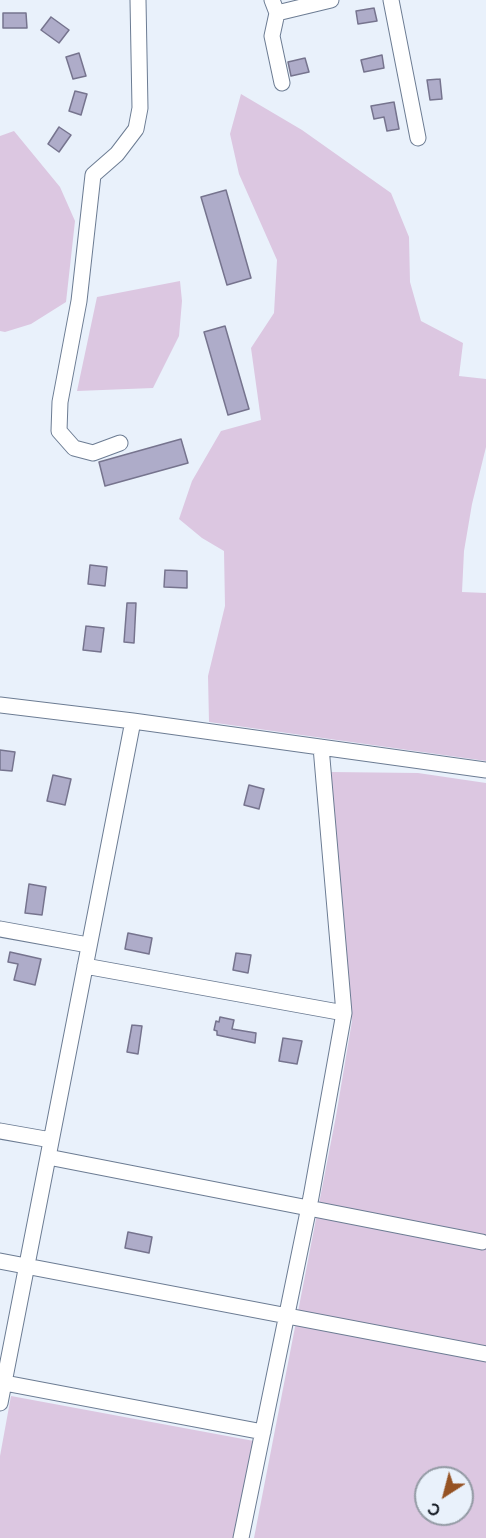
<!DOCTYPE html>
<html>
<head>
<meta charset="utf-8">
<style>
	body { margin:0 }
	#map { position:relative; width:486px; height:1538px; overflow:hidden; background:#e9f1fb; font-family:Raleway,sans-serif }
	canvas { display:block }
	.north { position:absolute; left:414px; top:1466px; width:60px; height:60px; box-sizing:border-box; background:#e9f1fb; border:2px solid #939aa4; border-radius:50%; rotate:216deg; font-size:16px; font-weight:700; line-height:24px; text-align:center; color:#121821 }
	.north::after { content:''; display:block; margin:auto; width:21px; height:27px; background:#955223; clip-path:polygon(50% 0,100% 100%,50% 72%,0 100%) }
</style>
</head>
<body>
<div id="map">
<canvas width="486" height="1538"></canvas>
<div class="north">С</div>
</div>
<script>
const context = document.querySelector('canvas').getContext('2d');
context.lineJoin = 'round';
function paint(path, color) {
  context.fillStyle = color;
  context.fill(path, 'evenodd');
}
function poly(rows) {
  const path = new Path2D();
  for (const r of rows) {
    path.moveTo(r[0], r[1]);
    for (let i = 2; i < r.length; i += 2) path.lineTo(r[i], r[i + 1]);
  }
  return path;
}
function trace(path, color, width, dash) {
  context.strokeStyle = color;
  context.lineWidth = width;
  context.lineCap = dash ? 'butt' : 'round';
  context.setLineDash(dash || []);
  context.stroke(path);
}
paint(poly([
	[241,94,302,130,391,193,409,237,410,282,421,321,463,343,459,376,486,379,486,447,472,504,464,551,462,592,486,593,486,761,209,722,208,676,225,606,224,551,202,538,179,519,192,481,221,431,261,420,251,348,274,313,277,260,239,174,230,134],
	[14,131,60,187,75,221,66,302,31,324,5,332,0,331,0,136],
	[180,281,182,301,179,336,153,388,77,391,97,297],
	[331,772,418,773,486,783,486,1538,254,1538,336,1116,352,1021],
	[426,1478,462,1478,462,1514,426,1514],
	[11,1396,254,1441,233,1538,0,1538,0,1456]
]), '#dcc7e1');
const building = poly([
	[374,8,377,21,358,24,356,11,374,8],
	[3,13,26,13,27,28,3,28,3,13],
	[51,17,69,30,59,43,41,30,51,17],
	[79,53,86,76,73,79,66,57,79,53],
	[382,55,384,68,364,72,361,60,382,55],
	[305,58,309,72,291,76,288,62,305,58],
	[440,79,442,99,430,100,427,80,440,79],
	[75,91,87,94,81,115,69,111,75,91],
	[394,102,399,129,387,131,384,117,374,119,371,106,394,102],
	[59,127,71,135,59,152,48,144,59,127],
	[226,190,251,278,227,285,201,197,226,190],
	[225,326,249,409,228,415,204,332,225,326],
	[181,439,188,463,105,486,99,462,181,439],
	[90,565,107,567,105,586,88,584,90,565],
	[165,570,187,571,187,588,164,587,165,570],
	[127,603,136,603,134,643,124,642,127,603],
	[86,626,104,628,101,652,83,650,86,626],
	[0,750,15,752,12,771,0,770,0,750],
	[53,775,71,779,65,805,47,801,53,775],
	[249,785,264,789,259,809,244,805,249,785],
	[29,884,46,887,42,915,25,913,29,884],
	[128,933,152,938,149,954,125,949,128,933],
	[10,952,41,959,35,985,14,980,18,964,8,962,10,952],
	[236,953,251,955,248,973,233,970,236,953],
	[220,1017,234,1020,232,1029,256,1033,255,1043,217,1035,217,1031,214,1030,216,1021,219,1022,220,1017],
	[132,1025,142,1026,138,1054,127,1052,132,1025],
	[283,1038,302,1041,297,1064,279,1061,283,1038],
	[128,1232,152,1237,149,1253,125,1248,128,1232]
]);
paint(building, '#aeacc9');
trace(building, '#76748e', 1.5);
const minor = poly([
	[272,0,277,13,272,36,282,83],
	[391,0,418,138],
	[277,13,331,0],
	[120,443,93,453,74,448,59,431,60,402,79,301,93,175,117,154,136,129,140,108,138,0],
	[0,705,133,721,486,770],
	[0,929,88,945],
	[85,966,344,1013],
	[0,1131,51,1140],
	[48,1157,482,1242],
	[0,1261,486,1354],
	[0,1382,263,1432],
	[0,1403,133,721],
	[241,1538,311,1197,344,1013,321,747]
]);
trace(minor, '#6c7c93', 17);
trace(minor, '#fff', 15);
</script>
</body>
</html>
